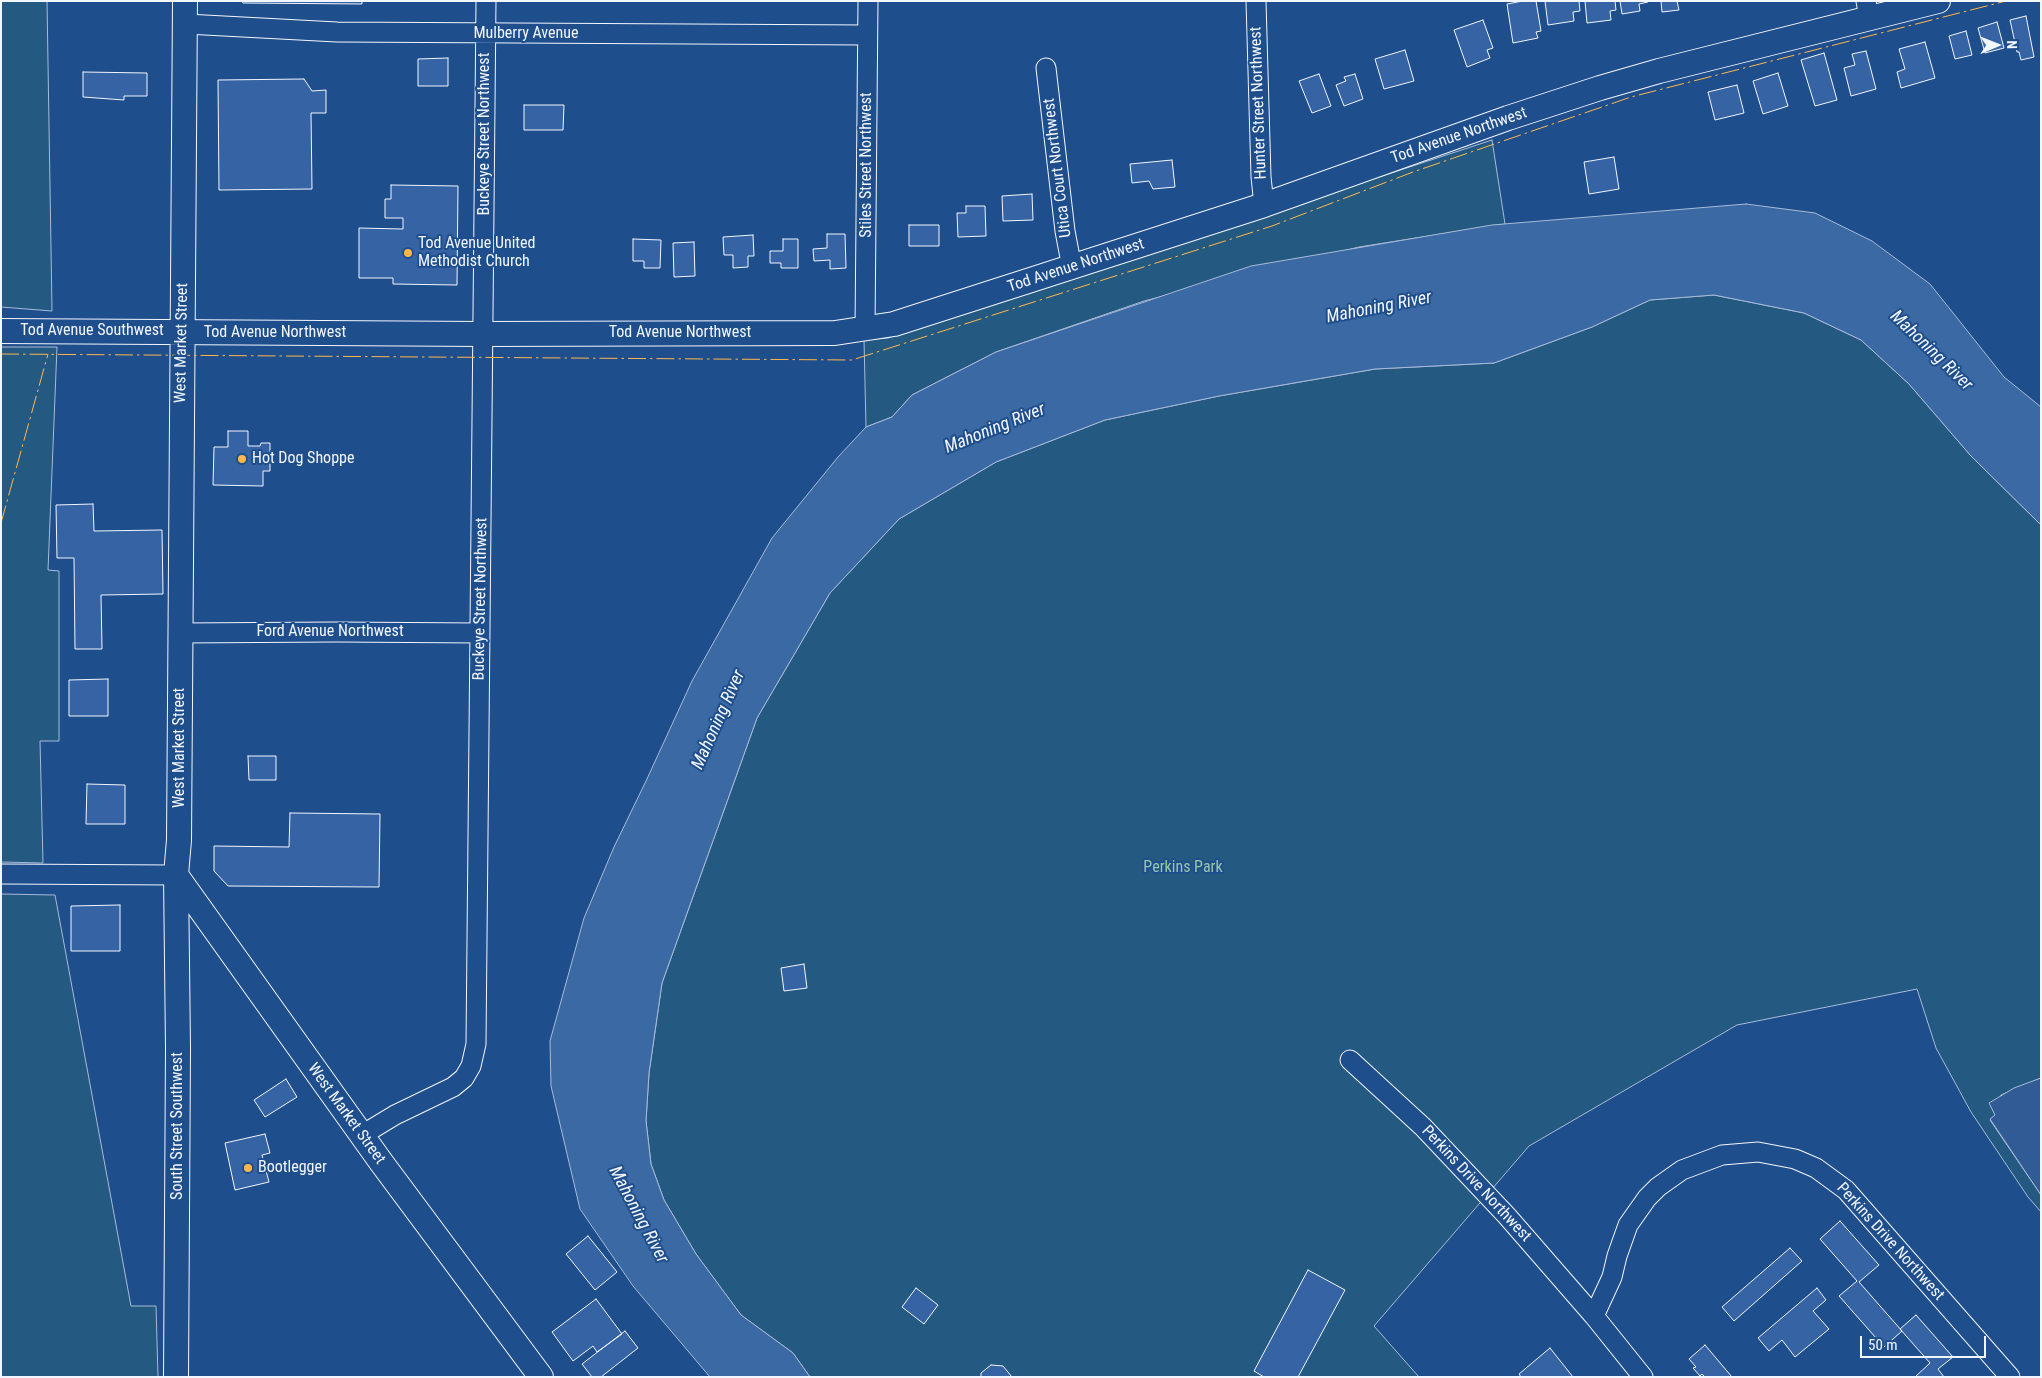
<!DOCTYPE html>
<html>
<head>
<meta charset="utf-8">
<style>
	body { margin:0 }
	#map { position:relative; width:2042px; height:1378px; overflow:hidden; background:#1f4e8c; font-family:"Roboto Condensed",sans-serif }
	canvas { display:block }
	.frame { position:absolute; inset:0; border:2px solid #f2f6ff; pointer-events:none }
	.north { position:absolute; left:1972px; top:20px; width:50px; height:50px; -webkit-text-stroke:4px #1f4e8c; paint-order:stroke; rotate:89deg; font-size:14px; font-weight:700; line-height:20px; text-align:center; color:#f2f6ff }
	.north::after { content:''; display:block; margin:auto; width:18px; height:22px; background:#f2f6ff; clip-path:polygon(50% 0,100% 100%,50% 72%,0 100%) }
	.scale { position:absolute; left:1860px; top:1336px; width:126px; height:22px; box-sizing:border-box; border:2px solid #f2f6ff; border-top:0; padding-left:6px; font-size:15px; line-height:18px; white-space:nowrap; color:#f2f6ff; -webkit-text-stroke:4px #1f4e8c; paint-order:stroke }
</style>
</head>
<body>
<div id="map">
<canvas width="2042" height="1378"></canvas>
<div class="frame"></div>
<div class="north">N</div>
<div class="scale">50 m</div>
</div>
<script>
const context = document.querySelector('canvas').getContext('2d');
context.lineJoin = 'round';
function paint(path, color) {
  context.fillStyle = color;
  context.fill(path, 'evenodd');
}
function poly(rows) {
  const path = new Path2D();
  for (const r of rows) {
    path.moveTo(r[0], r[1]);
    for (let i = 2; i < r.length; i += 2) path.lineTo(r[i], r[i + 1]);
  }
  return path;
}
function trace(path, color, width, dash) {
  context.strokeStyle = color;
  context.lineWidth = width;
  context.lineCap = dash ? 'butt' : 'round';
  context.setLineDash(dash || []);
  context.stroke(path);
}
function write(font, color, halo, rows, align = 'center') {
  context.font = font + ' "Roboto Condensed",sans-serif';
  context.lineWidth = 4;
  context.setLineDash([]);
  context.textBaseline = 'middle';
  context.strokeStyle = halo;
  context.fillStyle = color;
  for (const [text, x, y, turn = 0] of rows) {
    context.save();
    context.translate(x, y);
    context.rotate((+turn || 0) * Math.PI / 180);
    context.textAlign = isNaN(turn) ? turn : align;
    if (halo) context.strokeText(text, 0, 0);
    context.fillText(text, 0, 0);
    context.restore();
  }
}
const green = poly([
	[1,1,47,1,52,311,1,307,1,1],
	[1492,140,1505,224,1359,247,1144,301,996,352,912,395,892,417,866,427,864,340,888,338,1492,140],
	[1714,295,1804,313,1861,340,1909,384,1971,456,2041,525,2041,1078,2001,1095,1996,1115,1990,1120,2041,1195,2041,1212,2028,1197,1971,1112,1936,1048,1917,989,1737,1025,1529,1146,1374,1326,1419,1377,810,1377,793,1353,741,1315,696,1254,664,1200,651,1164,646,1121,649,1073,662,983,757,718,830,593,899,519,996,462,1105,420,1219,396,1375,369,1494,363,1592,327,1650,300,1714,295],
	[1,347,57,347,48,570,59,571,59,741,40,741,43,863,1,862,1,347],
	[1,894,55,895,131,1306,156,1306,158,1377,1,1377,1,894]
]);
paint(green, '#245a82');
trace(green, '#a8bbd7', 1);
const parking = poly([
	[2041,1078,2041,1195,1990,1119,1995,1115,1989,1103,2014,1088,2041,1078]
]);
paint(parking, '#305b95');
trace(parking, '#a8bbd7', 1);
const water = poly([
	[1746,204,1815,213,1872,241,1930,284,2004,377,2041,407,2041,525,1971,456,1909,384,1861,340,1804,313,1714,295,1650,300,1592,327,1494,363,1375,369,1219,396,1105,420,996,462,899,519,830,593,757,718,662,983,649,1073,646,1121,651,1164,664,1200,696,1254,741,1315,793,1353,810,1377,710,1377,633,1286,580,1209,551,1086,550,1041,584,918,614,847,646,781,692,681,772,538,838,457,866,427,892,417,912,395,996,352,1251,266,1492,225,1746,204]
]);
paint(water, '#3b69a3');
trace(water, '#a8bbd7', 1);
const building = poly([
	[241,1,362,1,362,4,243,3,241,1],
	[1523,1,1536,1,1541,31,1536,32,1538,38,1513,43,1507,4,1523,1],
	[1545,1,1579,1,1580,11,1573,12,1574,21,1548,25,1545,1],
	[1585,1,1615,1,1616,10,1610,11,1611,20,1587,23,1585,1],
	[1620,1,1648,1,1648,2,1639,4,1640,11,1622,14,1620,1],
	[1661,1,1677,1,1679,10,1662,12,1661,1],
	[2026,16,2034,57,2021,60,2019,52,2017,52,2010,20,2026,16],
	[1483,20,1493,48,1487,50,1490,58,1467,67,1454,30,1483,20],
	[1997,22,2004,48,1985,53,1978,28,1997,22],
	[1966,31,1972,55,1955,59,1949,36,1966,31],
	[1925,42,1935,78,1901,88,1897,72,1905,69,1899,49,1925,42],
	[1405,50,1414,81,1384,89,1375,59,1405,50],
	[1866,51,1876,89,1851,96,1844,68,1855,65,1852,54,1866,51],
	[1824,53,1837,100,1815,106,1801,60,1824,53],
	[448,58,448,86,418,86,418,59,448,58],
	[83,72,147,73,147,96,124,96,124,100,83,97,83,72],
	[1778,73,1788,106,1763,114,1753,81,1778,73],
	[1319,74,1331,106,1312,113,1299,81,1319,74],
	[1355,74,1363,99,1344,106,1336,85,1346,81,1344,77,1355,74],
	[304,79,312,91,326,90,326,113,311,113,312,189,219,190,218,80,304,79],
	[1737,85,1744,113,1715,120,1708,92,1737,85],
	[524,105,564,105,563,130,524,130,524,105],
	[1614,157,1619,189,1589,194,1584,162,1614,157],
	[1172,160,1175,187,1153,189,1149,181,1132,183,1130,164,1172,160],
	[391,185,458,186,457,285,393,284,393,278,359,278,359,228,403,229,403,218,385,218,385,199,391,199,391,185],
	[1032,194,1033,220,1003,221,1002,196,1032,194],
	[966,206,985,206,986,236,958,237,957,213,966,213,966,206],
	[909,225,939,225,939,246,909,246,909,225],
	[827,234,845,234,846,268,830,269,830,260,814,261,813,249,827,248,827,234],
	[753,235,754,256,748,256,748,267,733,268,733,255,724,255,723,237,753,235],
	[633,239,661,240,660,268,644,268,644,261,633,261,633,239],
	[783,239,798,239,798,268,781,268,781,263,770,263,770,251,783,251,783,239],
	[694,242,695,276,674,277,673,243,694,242],
	[228,431,248,431,248,446,260,446,261,443,270,443,270,471,263,471,263,486,213,485,214,447,228,447,228,431],
	[93,504,94,531,162,530,163,594,101,595,102,649,75,649,74,558,57,558,56,505,93,504],
	[108,679,108,716,69,716,69,680,108,679],
	[248,756,276,756,276,780,249,780,248,756],
	[87,784,125,785,125,824,86,824,87,784],
	[290,813,380,814,379,887,228,886,214,871,214,846,289,847,290,813],
	[120,905,120,951,71,951,71,906,120,905],
	[804,964,807,988,784,991,781,968,804,964],
	[286,1079,297,1097,265,1117,254,1100,286,1079],
	[265,1134,270,1153,262,1155,269,1182,235,1190,225,1143,265,1134],
	[1840,1221,1879,1265,1859,1282,1902,1331,1884,1347,1839,1296,1857,1281,1820,1239,1840,1221],
	[588,1236,617,1272,595,1290,566,1254,588,1236],
	[1790,1248,1802,1261,1734,1321,1722,1307,1790,1248],
	[1308,1270,1345,1290,1298,1377,1264,1377,1254,1371,1308,1270],
	[916,1288,938,1305,924,1324,902,1307,916,1288],
	[1817,1288,1826,1300,1813,1311,1829,1329,1795,1357,1782,1340,1769,1351,1758,1338,1817,1288],
	[596,1299,622,1334,597,1352,593,1346,573,1361,552,1332,596,1299],
	[1916,1315,1953,1357,1938,1369,1944,1377,1915,1377,1930,1363,1900,1329,1916,1315],
	[625,1331,638,1348,601,1377,592,1377,582,1364,625,1331],
	[1705,1345,1732,1377,1705,1377,1702,1374,1700,1376,1693,1368,1696,1367,1689,1359,1705,1345],
	[1550,1348,1573,1377,1521,1377,1519,1374,1550,1348],
	[991,1365,1003,1366,1012,1377,981,1377,981,1373,991,1365]
]);
paint(building, '#3563a3');
trace(building, '#f2f6ff', 1);
const minor = poly([
	[1256,1,1261,177,1264,205],
	[1866,1,1869,18],
	[186,24,337,32,867,35],
	[1046,68,1065,231,1072,268],
	[865,329,868,1],
	[180,633,336,632,480,633],
	[1,874,176,875],
	[1350,1060,1423,1127,1507,1216,1594,1316],
	[362,1135,395,1115,453,1087,464,1078,471,1066,476,1044,486,1],
	[1643,1377,1594,1316,1612,1277,1617,1256,1628,1225,1647,1198,1658,1187,1682,1170,1722,1155,1758,1152,1795,1159,1816,1168,1846,1190,2010,1377]
]);
const major = poly([
	[1,331,483,334,835,333,894,324,1264,205,1508,118,1600,88,1659,71,1938,1],
	[176,875,381,1162,541,1377],
	[176,1377,178,1049,176,875,179,840,185,1]
]);
trace(minor, '#f2f6ff', 21);
trace(major, '#f2f6ff', 26);
trace(minor, '#1f4e8c', 19);
trace(major, '#1f4e8c', 24);
trace(poly([
	[1,354,852,360,1272,226,1413,172,1631,97,2006,1],
	[1,523,48,354]
]), '#ffb74d', 1, [18, 4, 2.5, 4]);
for (const [x, y, r, color] of [
	[408,253,5,"#ffb74d"],
	[242,459,5,"#ffb74d"],
	[248,1168,5,"#ffb74d"]
]) {
  const dot = new Path2D();
  dot.arc(x, y, r, 0, 2 * Math.PI);
  context.fillStyle = color;
  context.fill(dot);
  trace(dot, '#1f4e8c', 2);
}
write('16px', '#f2f6ff', '#1f4e8c', [
	["Mulberry Avenue",526,34],
	["Hunter Street Northwest",1259,103,-92],
	["Buckeye Street Northwest",485,134,-90],
	["Tod Avenue Northwest",1459,136,-19],
	["Stiles Street Northwest",867,165,-90],
	["Utica Court Northwest",1058,168,-97],
	["Tod Avenue Northwest",1076,266,-18],
	["Tod Avenue Southwest",92,331],
	["Tod Avenue Northwest",275,333],
	["Tod Avenue Northwest",680,333],
	["West Market Street",182,343,-89],
	["Buckeye Street Northwest",481,599,-89],
	["Ford Avenue Northwest",330,632],
	["West Market Street",180,748,-90],
	["West Market Street",346,1114,54],
	["South Street Southwest",178,1126,-90],
	["Perkins Drive Northwest",1476,1184,47],
	["Perkins Drive Northwest",1890,1242,48]
]);
write('16px', '#f2f6ff', '#1f4e8c', [
	["Tod Avenue United",418,244],
	["Methodist Church",418,262],
	["Hot Dog Shoppe",252,459],
	["Bootlegger",258,1168]
], 'left');
write('16px', '#97c8a6', '#1f4e8c', [
	["Perkins Park",1183,868]
]);
write('italic 18px', '#f2f6ff', '#1f4e8c', [
	["Mahoning River",1379,308,-11],
	["Mahoning River",1931,351,44],
	["Mahoning River",995,429,-22],
	["Mahoning River",719,720,-66],
	["Mahoning River",638,1215,62]
]);
</script>
</body>
</html>
